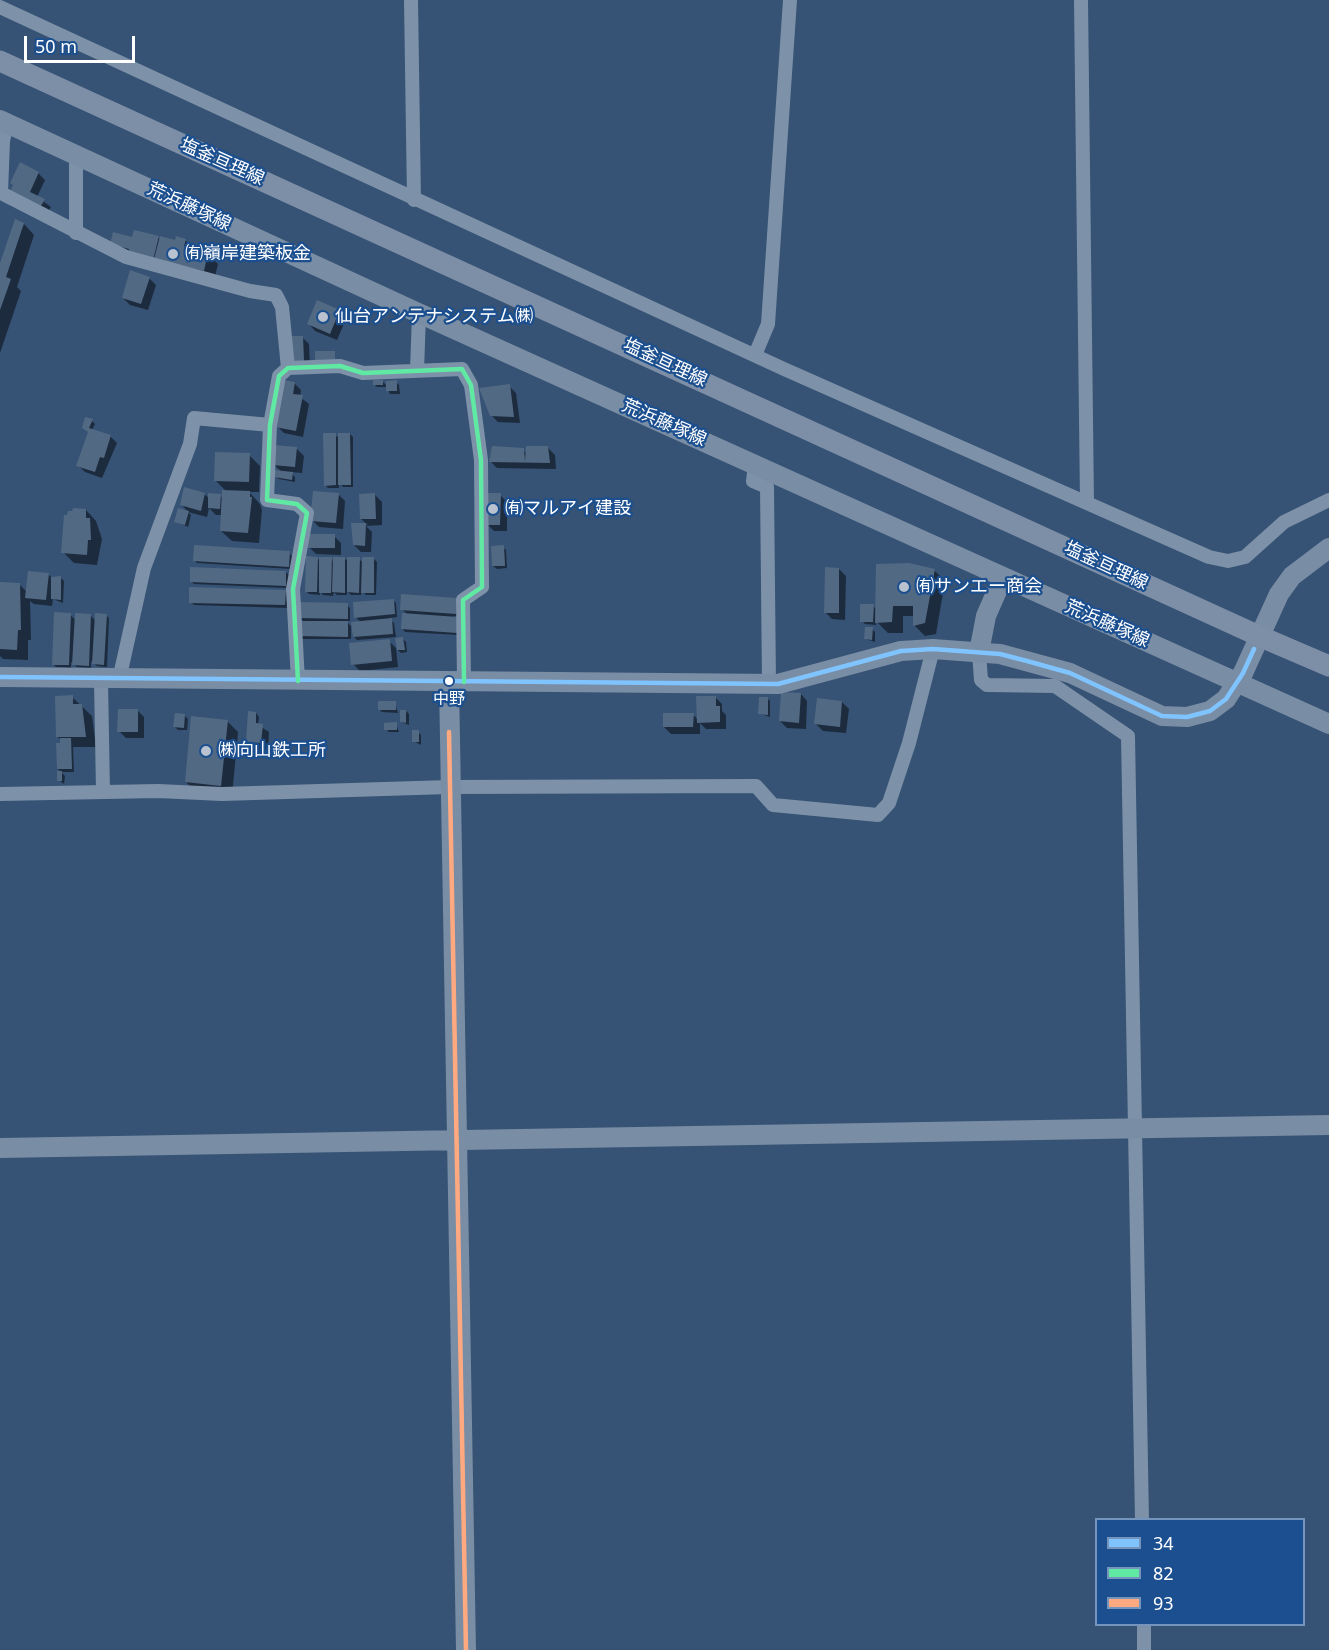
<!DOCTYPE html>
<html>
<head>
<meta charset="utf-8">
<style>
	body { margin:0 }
	#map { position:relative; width:1329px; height:1650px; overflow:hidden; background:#365274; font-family:"Noto Sans",sans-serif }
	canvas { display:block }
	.legend { position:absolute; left:1095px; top:1518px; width:210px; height:108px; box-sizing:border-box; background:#1b4f8f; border:2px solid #7695bc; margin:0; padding:8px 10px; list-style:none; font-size:18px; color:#fff }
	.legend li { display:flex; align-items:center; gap:12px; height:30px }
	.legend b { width:30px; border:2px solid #7695bc }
	.scale { position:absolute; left:24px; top:36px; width:111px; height:27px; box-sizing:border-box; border:3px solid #fff; border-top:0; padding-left:8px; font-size:18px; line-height:21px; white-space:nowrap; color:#fff; -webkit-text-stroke:4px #1b4f8f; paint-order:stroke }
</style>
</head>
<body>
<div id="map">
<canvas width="1329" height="1650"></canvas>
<ul class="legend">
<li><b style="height:8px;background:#80c4ff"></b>34</li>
<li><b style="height:8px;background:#60e9a3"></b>82</li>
<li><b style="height:8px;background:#ffa980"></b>93</li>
</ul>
<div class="scale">50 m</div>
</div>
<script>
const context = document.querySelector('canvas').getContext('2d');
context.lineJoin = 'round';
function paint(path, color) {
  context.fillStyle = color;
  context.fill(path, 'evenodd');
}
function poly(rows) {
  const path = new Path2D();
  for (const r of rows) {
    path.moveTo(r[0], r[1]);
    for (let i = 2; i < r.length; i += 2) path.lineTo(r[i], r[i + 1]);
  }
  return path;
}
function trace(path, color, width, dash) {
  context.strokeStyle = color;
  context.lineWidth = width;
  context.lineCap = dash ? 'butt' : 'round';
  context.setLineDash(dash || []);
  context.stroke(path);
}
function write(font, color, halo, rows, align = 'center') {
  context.font = font + ' "Noto Sans","Noto Sans JP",sans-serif';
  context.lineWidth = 4.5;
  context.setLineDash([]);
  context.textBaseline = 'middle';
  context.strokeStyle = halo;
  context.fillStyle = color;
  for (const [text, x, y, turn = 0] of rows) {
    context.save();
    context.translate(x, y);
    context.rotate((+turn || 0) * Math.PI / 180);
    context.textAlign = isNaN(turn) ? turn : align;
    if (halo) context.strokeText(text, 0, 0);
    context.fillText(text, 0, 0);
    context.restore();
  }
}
paint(poly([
	[20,164,38,173,45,180,37,197,51,207,48,212,19,198],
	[24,224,34,235,17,287,21,291,0,353,0,268],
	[158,238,176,242,185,240,195,251,208,254,218,264,214,281,159,266,111,243],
	[149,278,156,285,148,310,130,305,123,298],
	[339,312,346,319,337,340,315,331,309,324],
	[302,337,309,344,310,368,301,368],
	[382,381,387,386,396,382,399,385,400,394,390,394,387,387,377,387,374,384],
	[294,383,301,390,300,397,309,404,303,437,284,433,277,426],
	[509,386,516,393,520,423,498,422,491,415],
	[92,421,95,424,92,430,110,436,117,443,102,478,85,472,78,465,89,432,84,428],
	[350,434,353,437,353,487,343,487,339,483,339,488,328,488,325,485,335,435,340,439],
	[548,448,555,455,556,469,497,468,490,461,523,450,527,454],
	[297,449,304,456,302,473,290,472,295,477,295,482,279,479,275,476,282,472,273,464],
	[249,455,260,466,259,492,249,492,260,504,262,510,259,543,232,541,221,531,222,515,216,515,209,508,207,517,188,512,182,505,204,494,210,499,220,495,223,499,226,491,215,480],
	[338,494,345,501,343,529,319,527,312,520],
	[375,495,382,502,382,525,366,526,372,532,371,552,361,552,354,545,353,524,368,525,361,519],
	[500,495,507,502,507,531,494,531,487,524],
	[86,510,96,521,102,539,97,565,74,563,63,552],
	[188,512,191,515,188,527,176,521],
	[334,536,341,543,341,555,316,554,309,547],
	[503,547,506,550,507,568,497,569,493,566],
	[289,553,292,556,291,569,197,563,194,560],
	[317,558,321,562,331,559,334,562,345,559,349,562,359,559,363,563,374,559,377,562,376,595,366,595,362,591,361,595,351,595,347,591,347,595,337,595,334,592,333,596,323,595,320,592,320,595,309,594,306,591],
	[839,569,846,576,845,620,832,619,825,612],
	[934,570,945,581,936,634,925,636,914,625,914,616,903,616,903,633,888,633,876,621,876,625,865,624,862,621,873,606,877,610],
	[286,572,289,575,288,588,194,584,191,581],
	[48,574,52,578,61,578,64,581,63,603,53,599,52,606,34,604,30,601,31,640,28,640,28,660,3,659,0,656,0,584,20,585,27,592],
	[285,591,288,594,288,608,194,605,191,602],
	[457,599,459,616,454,616,460,622,459,635,405,632,402,628,408,615,402,609],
	[393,600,396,603,397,617,389,618,394,623,396,637,357,640,354,637,361,622,355,617],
	[347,605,350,608,350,621,346,621,351,626,351,639,303,639,300,636,304,622,300,618],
	[70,615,76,620,90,615,96,621,106,615,109,618,107,667,97,666,91,661,91,668,77,667,71,662,71,668,56,667,53,664],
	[872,629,875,632,875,642,866,639],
	[403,639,406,642,407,652,401,653,398,650],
	[389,641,396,648,398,667,360,671,353,664],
	[801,694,807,701,806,729,787,728,780,721],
	[72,697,92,716,96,747,73,747,74,772,61,772,58,769,61,740,57,736],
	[715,697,722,704,722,711,726,715,726,729,706,729,700,723,700,734,671,734,664,727,693,715,699,720],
	[767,698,770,701,770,717,759,713],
	[842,702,849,709,846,733,823,731,816,724],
	[395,703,398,713,382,712,379,709],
	[137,710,144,717,144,738,126,738,119,731],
	[406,711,409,714,409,725,401,722],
	[256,713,259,717,258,725,269,732,268,750,255,749,248,742],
	[185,716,188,719,187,730,178,730,175,727],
	[227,721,238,732,232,796,197,793,186,782],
	[396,724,399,732,389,732,386,729],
	[418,732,421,735,421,745,413,741],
	[62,773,65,776,64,784,59,780]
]), '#0007');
paint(poly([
	[20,162,39,172,30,192,45,199,41,206,10,191,13,185,10,183],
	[15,219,24,223,6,277,11,279,0,310,0,263],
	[134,230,159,236,153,260,128,254,129,249,110,244,113,232,132,237],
	[160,236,175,240,176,236,186,239,184,246,189,247,188,254,194,255,196,249,208,252,204,271,154,259],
	[130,270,150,277,141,304,122,298],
	[317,300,340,310,330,334,307,324],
	[291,336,303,336,304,361,293,362],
	[315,351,335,351,335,361,315,360],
	[284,380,295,382,293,394,303,395,296,431,275,427],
	[373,380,383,380,383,385,373,385],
	[397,380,397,391,386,391,386,381],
	[510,384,514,417,490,416,479,388],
	[85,417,93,419,89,428,111,435,104,458,100,457,95,472,76,466,88,432,82,428],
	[323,433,336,433,336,485,324,486],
	[338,433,350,433,351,485,338,485],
	[274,445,297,447,295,467,272,465],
	[492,446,524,448,525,462,526,446,548,446,550,463,489,462],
	[215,452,250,453,249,482,214,481],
	[274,470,293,472,292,480,274,477],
	[184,487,205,493,201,511,180,505],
	[222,490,250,491,250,497,252,497,248,533,220,531],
	[313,491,339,493,336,523,310,521],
	[208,493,221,494,220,509,208,508],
	[375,493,376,519,360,519,359,494],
	[486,493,501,493,500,525,485,525],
	[73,508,86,509,86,518,90,518,91,540,88,540,87,555,61,553,64,515,67,515,68,511,72,511],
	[178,508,189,511,185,525,174,522],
	[351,523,366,523,365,546,353,545],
	[308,534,335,534,335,548,308,548],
	[194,545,290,551,289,567,193,561],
	[504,545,505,566,492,566,491,546],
	[306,556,318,557,317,592,305,592],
	[319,557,332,557,331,593,319,593],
	[333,557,345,557,345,593,332,592],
	[347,557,360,557,359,593,347,592],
	[362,557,374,557,374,593,361,593],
	[909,563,935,569,925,623,913,626,913,606,893,606,892,622,875,623,876,564],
	[190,567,286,571,286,586,190,582],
	[825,567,839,568,839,613,824,613],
	[28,571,49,573,46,600,25,598],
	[61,576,61,600,51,599,51,577],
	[0,582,20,583,21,630,18,630,17,650,0,649],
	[189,587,286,590,285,605,189,603],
	[401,594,457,598,456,614,400,610],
	[394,599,395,614,354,618,353,602],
	[299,602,348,603,348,619,298,618],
	[860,604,874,604,873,622,860,622],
	[54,612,71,613,69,665,52,665],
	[75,613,91,614,89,666,72,665],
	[95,613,107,614,104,665,92,664],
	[402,613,458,617,457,633,401,629],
	[392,618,393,634,353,637,351,622],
	[299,621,348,621,348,637,299,636],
	[865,627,873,627,872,640,864,639],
	[403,637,405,650,397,650,395,638],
	[390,639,392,661,351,665,349,643],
	[781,692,801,693,799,723,779,721],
	[73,695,73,704,82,704,86,737,56,737,55,696],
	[696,696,716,696,716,706,720,706,720,722,697,723],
	[759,697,768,697,768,715,758,714],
	[817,698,842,701,840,727,814,724],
	[378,701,396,701,396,710,378,710],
	[118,709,138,709,138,732,117,732],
	[400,710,406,710,406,723,400,722],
	[248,711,256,712,256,723,263,724,261,743,246,742],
	[175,713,185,714,184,728,173,727],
	[663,713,694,713,693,727,663,727],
	[191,716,228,720,221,786,185,782],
	[397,722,397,730,384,730,384,723],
	[412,730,419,730,419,742,412,742],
	[60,738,71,738,72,769,57,769,56,743,60,743],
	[57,771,62,771,62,781,57,781]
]), '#526984');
trace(poly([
	[411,0,414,200],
	[1081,0,1087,502],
	[0,7,784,369,1209,557,1228,561,1245,557,1284,522,1329,500],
	[7,123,3,141,1,193,126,257,250,291,276,295,282,307,288,368],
	[76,233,76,154],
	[755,355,768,324,790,0],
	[417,371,419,314],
	[755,464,753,481,767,487,769,684],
	[979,652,981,680,987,685,1055,686,1128,736,1142,1520],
	[101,680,103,792],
	[119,680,144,568,190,444,194,418,270,425],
	[298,681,293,589,307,513,297,504,267,500,270,425,279,376,288,368,340,366,363,373,462,369,471,385,481,460,482,587,463,600,464,682],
	[0,794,158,791,222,794,449,787,756,786,773,805,878,815,889,803,909,743,933,649],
	[1144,1624,1144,1650]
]), '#7d92a8', 14);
trace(poly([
	[0,120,414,311,1329,724],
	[979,652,986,616,1003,577],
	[1243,673,1279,594,1292,576,1329,548],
	[0,677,778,684,901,651,933,649,1000,654,1070,673,1162,716,1187,717,1210,711,1226,699],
	[449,682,466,1650],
	[0,1148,1329,1125]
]), '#798da4', 20);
trace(poly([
	[0,61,1259,636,1329,666]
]), '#7d8ea7', 21);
trace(poly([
	[1226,699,1243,673]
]), '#798da4', 20);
trace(poly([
	[0,677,778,684,901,651,933,649,1000,654,1027,661,1070,673,1162,716,1187,717,1210,711,1226,699,1243,673,1254,649]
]), '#80c4ff', 4.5);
trace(poly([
	[298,681,293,589,307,513,297,504,267,500,270,425,279,376,288,368,340,366,363,373,462,369,471,385,481,460,482,587,463,600,464,682]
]), '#60e9a3', 4.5);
trace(poly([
	[449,732,466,1650]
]), '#ffa980', 4.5);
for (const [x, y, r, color] of [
	[173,254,6,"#b9c2ce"],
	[323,317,6,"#b9c2ce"],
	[493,509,6,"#b9c2ce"],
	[904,587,6,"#b9c2ce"],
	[449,681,5,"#fff"],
	[206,751,6,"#b9c2ce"]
]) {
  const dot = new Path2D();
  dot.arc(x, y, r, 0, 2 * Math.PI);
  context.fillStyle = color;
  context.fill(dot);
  trace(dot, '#1b4f8f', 2);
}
write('16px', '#fff', '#1b4f8f', [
	["中野",449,699]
]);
write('18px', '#fff', '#1b4f8f', [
	["塩釜亘理線",222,162,24],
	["荒浜藤塚線",189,207,25],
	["塩釜亘理線",665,363,25],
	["荒浜藤塚線",664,423,24],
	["塩釜亘理線",1106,566,25],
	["荒浜藤塚線",1107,624,24]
]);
write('18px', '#fff', '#1b4f8f', [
	["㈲嶺岸建築板金",185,254],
	["仙台アンテナシステム㈱",335,317],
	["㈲マルアイ建設",505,509],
	["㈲サンエー商会",916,587],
	["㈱向山鉄工所",218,751]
], 'left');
</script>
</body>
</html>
